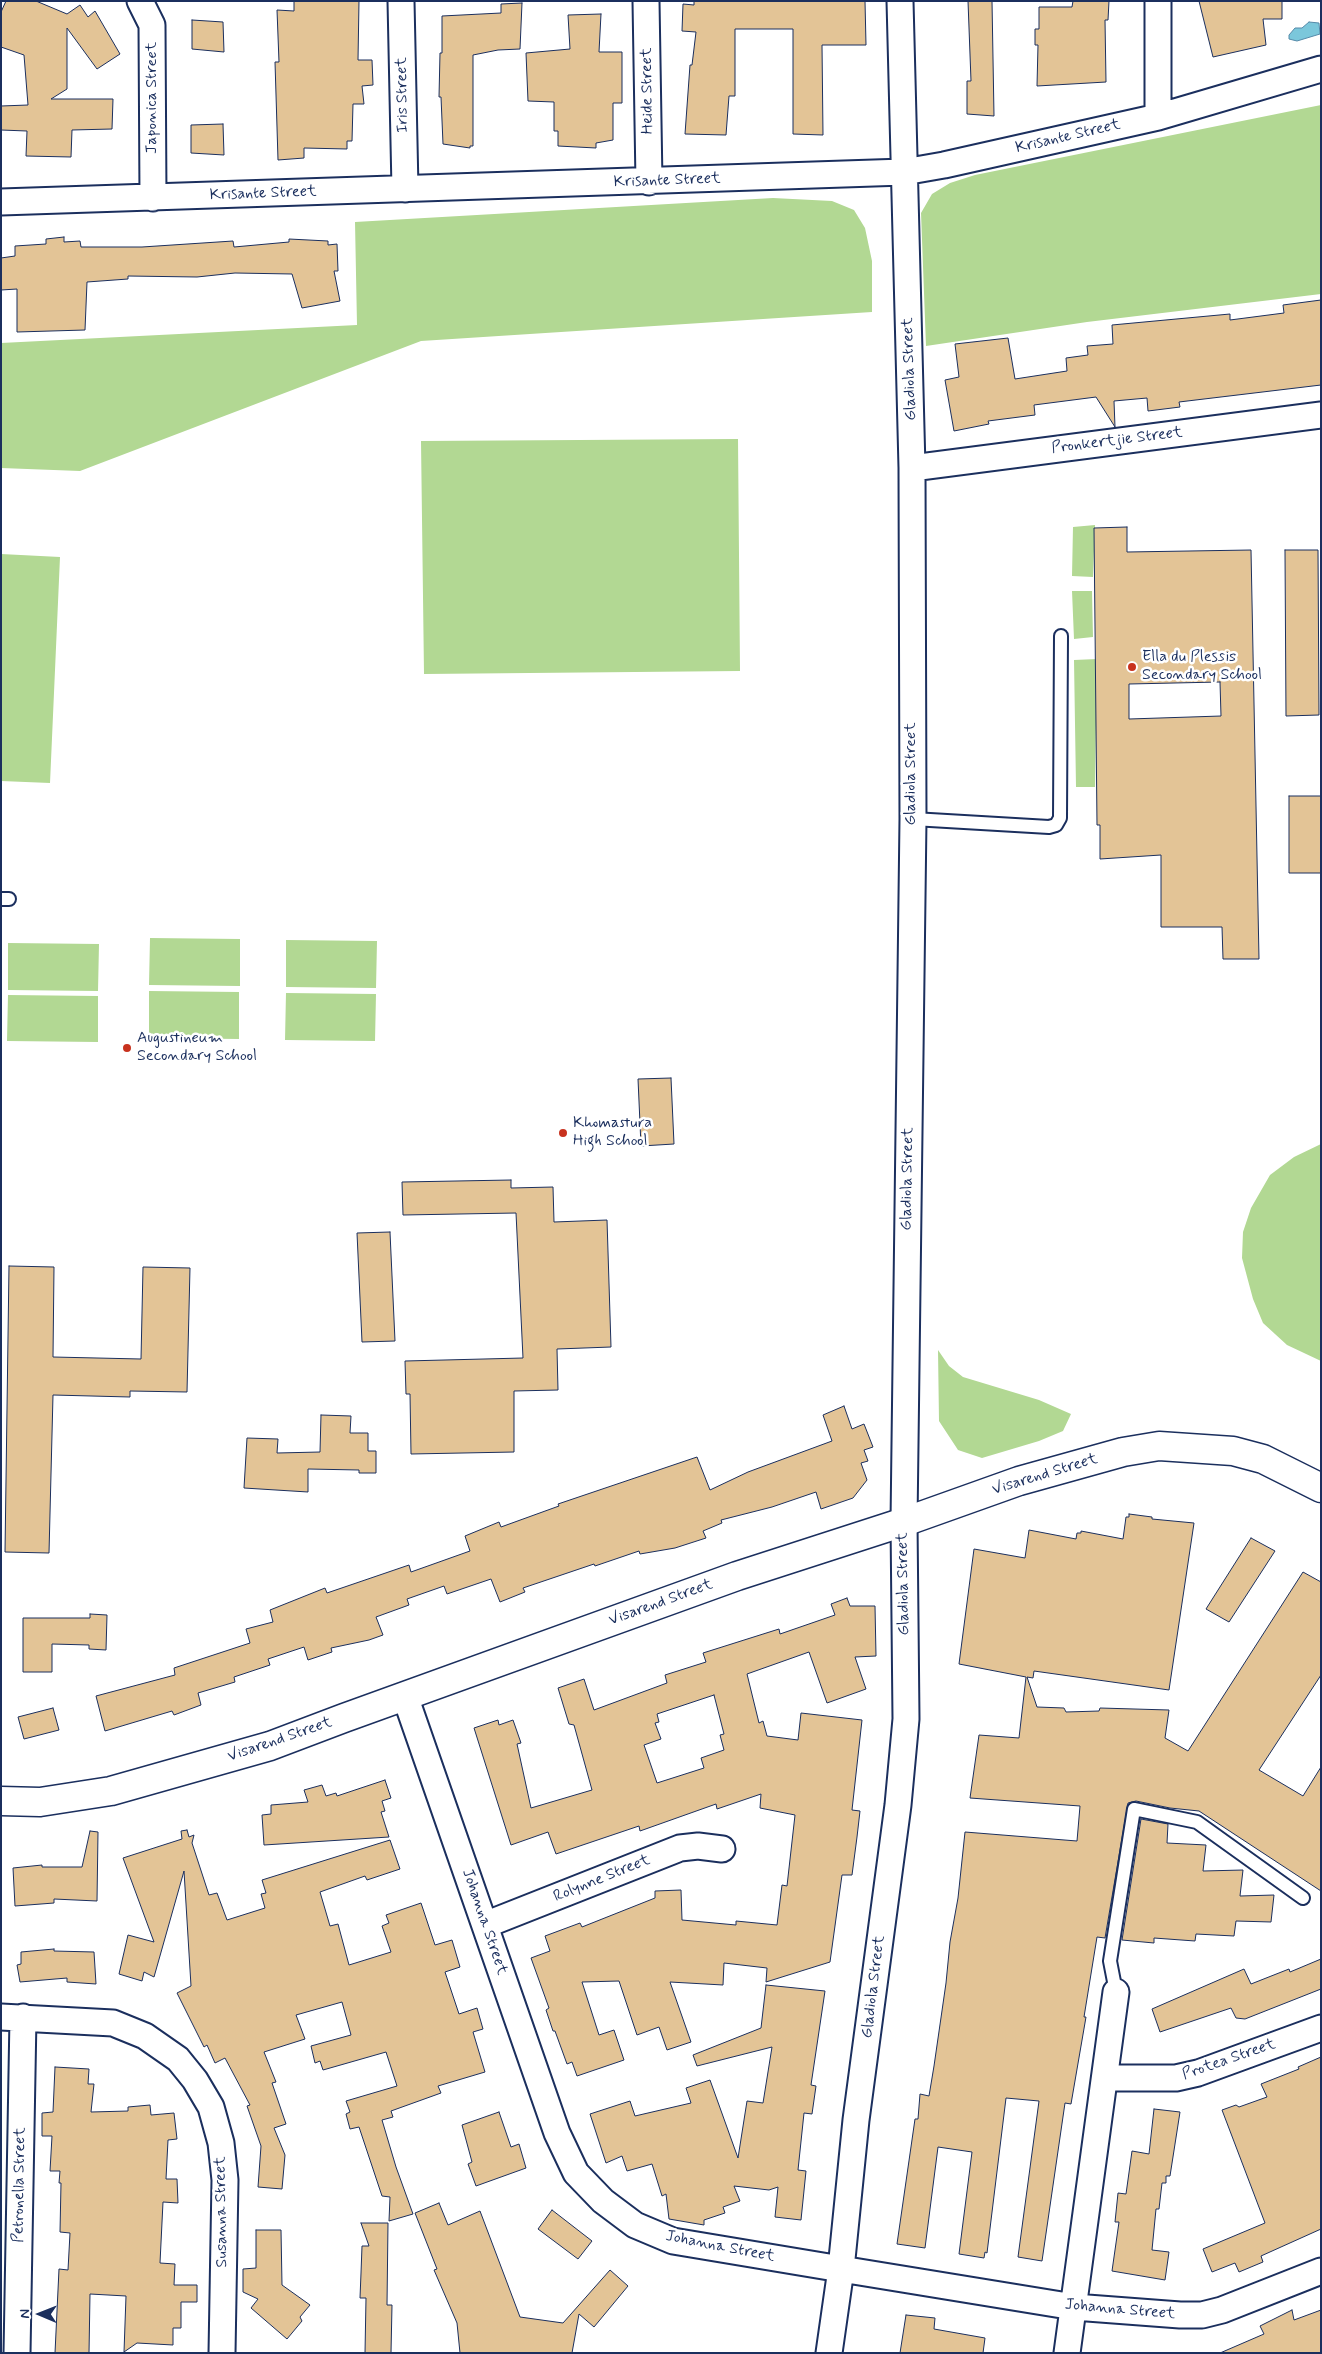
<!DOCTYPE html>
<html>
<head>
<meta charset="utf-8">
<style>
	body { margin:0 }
	#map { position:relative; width:1322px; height:2354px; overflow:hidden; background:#fff; font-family:Mynerve,sans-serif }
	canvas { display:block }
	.frame { position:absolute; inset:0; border:2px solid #1b2f5e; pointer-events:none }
	.north { position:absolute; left:15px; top:2289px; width:50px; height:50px; -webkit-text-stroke:4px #fff; paint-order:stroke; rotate:271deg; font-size:14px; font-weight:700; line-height:20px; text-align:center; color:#1b2f5e }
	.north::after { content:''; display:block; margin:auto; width:18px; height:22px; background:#1b2f5e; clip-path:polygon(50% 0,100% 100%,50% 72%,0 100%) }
</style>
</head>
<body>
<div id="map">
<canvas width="1322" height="2354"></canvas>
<div class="frame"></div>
<div class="north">N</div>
</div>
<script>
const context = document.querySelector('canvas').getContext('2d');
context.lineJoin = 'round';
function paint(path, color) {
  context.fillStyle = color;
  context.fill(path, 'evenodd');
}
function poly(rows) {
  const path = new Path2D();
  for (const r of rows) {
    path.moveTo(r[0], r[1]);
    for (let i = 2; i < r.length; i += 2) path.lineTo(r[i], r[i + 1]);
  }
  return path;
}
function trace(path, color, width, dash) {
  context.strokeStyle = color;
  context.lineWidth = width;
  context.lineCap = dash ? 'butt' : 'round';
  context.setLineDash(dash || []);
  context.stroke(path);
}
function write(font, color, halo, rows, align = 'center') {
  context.font = font + ' Mynerve,sans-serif';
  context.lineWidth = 5;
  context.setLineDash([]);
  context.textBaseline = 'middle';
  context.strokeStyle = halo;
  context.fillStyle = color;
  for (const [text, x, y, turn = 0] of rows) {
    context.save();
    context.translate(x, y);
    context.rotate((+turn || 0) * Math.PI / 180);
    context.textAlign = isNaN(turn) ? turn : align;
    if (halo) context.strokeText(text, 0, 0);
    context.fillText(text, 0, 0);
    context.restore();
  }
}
paint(poly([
	[1321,105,1321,294,1087,322,926,346,921,213,932,194,950,183,975,175],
	[773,198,832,201,854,210,865,228,872,261,872,312,421,341,80,471,1,468,1,343,357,325,355,222],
	[738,439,740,671,424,674,421,441],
	[1095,525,1093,577,1072,576,1073,527],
	[1,554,60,557,50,783,1,781],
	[1072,591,1092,591,1093,637,1074,639],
	[1097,659,1095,787,1076,787,1074,660],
	[150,938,240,939,240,986,149,985],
	[286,940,377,941,376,988,286,987],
	[8,943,99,944,98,991,8,990],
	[149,991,239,992,239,1039,149,1038],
	[286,993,376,994,375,1041,285,1040],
	[8,995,98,996,98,1042,7,1041],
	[1321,1144,1321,1361,1287,1345,1263,1323,1253,1299,1242,1258,1243,1232,1251,1208,1270,1175,1294,1157],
	[938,1350,949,1366,963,1377,1039,1400,1071,1414,1063,1431,1039,1441,982,1458,958,1450,939,1421]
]), '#b2d893');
const water = poly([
	[1309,22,1319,23,1320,34,1297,41,1289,39,1289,35,1295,28,1302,28,1309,22]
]);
paint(water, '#7bc7db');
trace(water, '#558aa9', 1);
const building = poly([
	[6,1,36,1,67,14,80,5,88,17,95,11,120,54,97,69,67,28,67,89,51,99,113,99,112,129,72,130,71,157,26,156,27,131,1,130,1,106,28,105,24,55,1,47,1,12,6,1],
	[294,1,359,1,358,60,372,60,373,85,362,86,364,104,353,104,352,141,347,141,347,149,304,148,304,158,278,160,275,62,279,62,277,10,294,11,294,1],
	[694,1,865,1,866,45,822,45,823,135,793,134,793,29,735,29,735,96,729,96,726,135,685,134,690,65,692,65,696,32,682,31,683,4,694,5,694,1],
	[968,1,992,1,994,116,967,114,967,81,971,81,968,1],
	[1073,1,1109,1,1108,20,1105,20,1106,82,1037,86,1038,45,1035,45,1035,29,1039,29,1039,7,1072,7,1073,1],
	[1199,1,1282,1,1282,19,1263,19,1266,45,1213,57,1199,1],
	[522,3,520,49,498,50,473,55,473,146,470,146,470,148,443,144,441,97,439,97,440,53,442,53,442,16,501,13,501,4,522,3],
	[601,14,599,52,622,52,622,103,613,103,613,140,596,143,596,148,558,146,558,131,554,131,554,102,528,101,526,53,570,49,568,15,601,14],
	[192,20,223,22,224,52,192,49,192,20],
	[223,124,224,155,191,153,191,125,223,124],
	[64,237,64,242,80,241,81,247,142,247,233,241,234,247,289,242,289,239,328,241,328,245,337,244,338,271,334,271,340,301,302,308,292,274,235,273,197,277,128,276,128,279,87,282,85,330,17,332,17,289,1,290,1,258,15,256,15,246,46,244,46,239,64,237],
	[1321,300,1321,385,1179,402,1180,407,1148,411,1147,398,1114,401,1115,427,1096,397,1034,405,1035,415,988,421,989,424,954,431,945,380,959,377,955,344,1008,338,1015,379,1067,371,1066,358,1088,355,1087,346,1113,344,1112,325,1230,314,1230,320,1284,313,1283,305,1321,300],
	[1127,527,1127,552,1251,550,1259,959,1223,959,1222,927,1161,927,1161,855,1100,859,1100,825,1097,825,1094,528,1127,527],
	[1220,682,1221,716,1129,719,1129,684,1220,682],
	[1285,550,1318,550,1319,715,1286,716,1285,550],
	[1289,796,1321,796,1321,873,1289,873,1289,796],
	[671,1078,674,1144,641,1146,638,1079,671,1078],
	[511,1180,511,1188,553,1187,554,1222,607,1220,611,1347,557,1349,558,1390,514,1391,514,1452,411,1454,410,1394,406,1394,405,1361,523,1358,516,1213,403,1215,402,1182,511,1180],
	[390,1232,395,1341,362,1342,357,1233,390,1232],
	[9,1266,54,1267,53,1357,141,1359,143,1267,190,1268,187,1392,130,1391,130,1397,53,1395,49,1553,5,1552,9,1266],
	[844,1406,852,1429,864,1424,873,1447,864,1450,868,1461,861,1463,867,1480,853,1498,821,1509,816,1492,772,1507,721,1520,722,1523,703,1531,706,1538,675,1548,640,1554,639,1551,595,1566,594,1564,523,1588,525,1592,500,1602,491,1579,447,1594,444,1586,407,1599,409,1605,376,1617,383,1635,369,1640,331,1648,332,1652,308,1660,304,1647,268,1659,270,1665,234,1677,235,1682,198,1693,201,1705,174,1715,172,1711,105,1731,96,1696,175,1675,174,1668,250,1643,246,1629,273,1622,270,1610,325,1588,327,1593,409,1565,411,1572,470,1551,465,1536,499,1522,501,1527,559,1506,558,1504,697,1457,710,1490,748,1472,832,1441,823,1415,844,1406],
	[321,1415,351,1416,350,1433,368,1433,368,1451,376,1451,376,1473,359,1473,359,1470,308,1469,308,1492,244,1488,247,1438,278,1439,277,1453,320,1452,321,1415],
	[1129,1514,1152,1517,1152,1519,1194,1523,1169,1690,1034,1671,1033,1678,1027,1677,1037,1707,1064,1708,1066,1712,1099,1711,1100,1708,1169,1710,1165,1738,1188,1751,1303,1572,1321,1582,1321,1675,1259,1770,1303,1796,1321,1767,1321,1891,1199,1811,1170,1808,1136,1801,1128,1803,1105,1938,1097,1937,1084,2017,1086,2017,1071,2104,1065,2103,1042,2261,1018,2257,1039,2101,1006,2098,987,2253,985,2252,984,2258,959,2254,972,2152,938,2147,925,2248,897,2244,915,2119,918,2119,920,2094,929,2096,934,2066,946,1983,950,1942,958,1898,965,1832,1077,1841,1080,1806,970,1798,979,1735,1019,1738,1026,1677,959,1664,974,1549,1025,1558,1029,1530,1076,1539,1077,1533,1081,1533,1081,1531,1123,1539,1126,1517,1129,1517,1129,1514],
	[1251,1538,1275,1551,1229,1622,1206,1609,1251,1538],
	[847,1598,850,1606,875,1606,876,1656,855,1657,866,1689,827,1703,809,1652,747,1674,759,1723,763,1721,767,1736,798,1740,801,1713,862,1720,852,1810,860,1811,857,1837,852,1875,842,1875,830,1962,766,1982,767,1968,724,1963,723,1985,670,1982,691,2042,667,2050,659,2027,637,2035,619,1981,582,1982,599,2035,614,2030,624,2060,577,2076,572,2062,567,2064,555,2031,553,2031,546,2010,549,2008,531,1958,550,1951,545,1936,580,1923,582,1927,655,1898,655,1891,681,1890,682,1920,736,1925,736,1921,777,1925,782,1885,787,1886,795,1815,760,1808,761,1794,717,1809,716,1804,640,1831,639,1826,556,1854,548,1832,511,1845,474,1728,498,1720,499,1725,513,1720,521,1743,517,1744,531,1808,592,1790,574,1725,569,1724,558,1688,584,1679,594,1710,667,1683,665,1675,706,1662,703,1653,779,1629,780,1634,835,1615,831,1604,847,1598],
	[714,1695,724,1734,720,1735,724,1750,701,1758,704,1768,657,1783,644,1745,661,1739,655,1723,659,1722,657,1714,714,1695],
	[90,1614,107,1615,106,1650,89,1649,89,1645,52,1644,52,1672,23,1672,23,1618,90,1618,90,1614],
	[53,1708,59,1730,24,1739,18,1717,53,1708],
	[385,1780,391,1798,382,1801,385,1811,381,1812,389,1837,264,1845,262,1815,271,1814,271,1805,308,1802,304,1790,322,1785,326,1796,336,1793,337,1796,385,1780],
	[1141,1819,1168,1824,1167,1843,1206,1845,1203,1871,1243,1870,1240,1896,1274,1895,1271,1922,1236,1921,1234,1936,1196,1934,1195,1941,1154,1938,1154,1943,1122,1940,1141,1819],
	[187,1830,189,1837,194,1835,192,1843,209,1895,217,1893,227,1920,265,1908,261,1894,266,1893,262,1880,390,1840,400,1869,367,1880,365,1876,320,1892,330,1926,338,1924,349,1965,391,1952,382,1926,389,1923,386,1915,421,1903,435,1945,452,1940,460,1967,445,1972,459,2014,477,2008,483,2029,473,2032,485,2072,438,2086,441,2093,391,2111,393,2117,382,2120,396,2167,413,2214,389,2221,390,2197,382,2196,359,2127,350,2129,346,2114,350,2112,346,2101,397,2086,386,2052,323,2070,320,2061,315,2063,311,2046,351,2035,342,2002,296,2015,305,2039,264,2052,276,2082,272,2083,286,2124,274,2128,285,2155,282,2189,258,2187,261,2146,247,2106,250,2105,225,2058,215,2063,207,2045,204,2047,177,1993,191,1986,184,1871,154,1977,144,1972,142,1981,119,1974,128,1935,154,1942,123,1858,182,1839,181,1831,187,1830],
	[90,1831,98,1832,97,1901,54,1899,54,1903,15,1906,13,1868,42,1865,42,1867,82,1867,90,1831],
	[54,1949,54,1951,94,1952,96,1984,67,1982,67,1978,20,1982,17,1965,21,1964,21,1952,54,1949],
	[1321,1959,1321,1989,1245,2019,1236,2018,1231,2008,1160,2032,1152,2009,1244,1969,1251,1984,1289,1969,1290,1972,1321,1959],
	[766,1985,825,1991,811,2085,816,2086,812,2114,804,2113,798,2170,806,2171,801,2220,775,2217,778,2187,769,2190,734,2186,740,2201,723,2207,725,2213,704,2220,704,2225,669,2219,666,2194,662,2196,652,2164,627,2171,622,2156,606,2163,590,2114,630,2101,635,2116,691,2103,686,2088,710,2080,738,2158,747,2101,763,2103,772,2047,697,2066,693,2055,761,2028,766,1985],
	[1321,2057,1321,2229,1261,2256,1263,2262,1239,2272,1235,2263,1212,2272,1203,2249,1265,2223,1222,2110,1236,2105,1239,2107,1267,2097,1261,2084,1299,2069,1298,2067,1321,2057],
	[55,2067,89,2069,88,2084,94,2084,91,2112,128,2111,128,2107,150,2105,151,2115,174,2113,177,2139,168,2140,166,2179,177,2179,178,2203,163,2202,160,2263,175,2264,174,2285,197,2285,197,2302,181,2302,181,2328,173,2328,173,2345,137,2343,124,2352,126,2296,90,2294,89,2353,55,2353,59,2269,68,2270,70,2233,60,2232,61,2183,59,2183,60,2171,50,2171,52,2136,42,2136,42,2113,53,2112,55,2067],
	[1154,2109,1180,2112,1170,2176,1166,2176,1166,2183,1162,2183,1159,2209,1156,2209,1152,2250,1169,2252,1165,2280,1112,2271,1119,2222,1115,2222,1118,2193,1126,2194,1132,2151,1149,2154,1154,2109],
	[499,2112,511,2147,519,2144,526,2168,476,2186,468,2164,472,2162,462,2125,499,2112],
	[439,2203,448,2225,480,2211,520,2317,563,2323,610,2270,628,2286,594,2327,579,2314,572,2353,460,2353,457,2323,434,2270,437,2269,415,2213,439,2203],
	[552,2210,592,2241,578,2259,538,2229,552,2210],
	[361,2223,388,2223,387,2305,392,2305,391,2353,365,2353,366,2298,360,2298,361,2273,362,2246,369,2246,361,2223],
	[256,2230,281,2230,282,2285,310,2305,300,2317,302,2321,287,2339,251,2308,258,2299,243,2292,243,2269,256,2268,256,2230],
	[1292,2310,1294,2320,1321,2310,1321,2353,1220,2353,1264,2334,1260,2326,1292,2310],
	[906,2315,935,2318,934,2329,985,2338,983,2353,900,2353,906,2315]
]);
paint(building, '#e3c496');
trace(building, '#1b2f5e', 1);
const lane = poly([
	[913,819,1049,827,1056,825,1060,818,1061,636],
	[1,899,9,899],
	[1116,1992,1110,1961,1134,1809,1197,1822,1303,1898]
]);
const street = poly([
	[140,1,152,25,153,198],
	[401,1,405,189],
	[646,1,649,182],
	[1158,1,1158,117],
	[1,202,904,172,944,165,1158,117,1321,69],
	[912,468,1321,415],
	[405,1696,557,2133,576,2173,603,2201,635,2225,673,2241,841,2269,1074,2307,1180,2315,1202,2315,1222,2310,1321,2271],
	[485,1925,680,1848,698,1846,722,1849],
	[1,2017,113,2023,145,2036,178,2059,195,2080,211,2107,221,2143,225,2180,222,2353],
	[1105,2078,1176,2078,1198,2073,1321,2028],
	[17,2353,23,2017],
	[829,2353,841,2269,856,2120,898,1805,906,1719,904,1522,913,819,912,468,900,1],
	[1067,2353,1116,1992]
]);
const secondary = poly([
	[1,1801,40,1802,111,1791,270,1746,344,1718,737,1576,904,1522,1019,1481,1123,1452,1159,1446,1233,1451,1263,1459,1321,1488]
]);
trace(lane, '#1b2f5e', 16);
trace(street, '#1b2f5e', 29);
trace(secondary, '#1b2f5e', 31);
trace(lane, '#fff', 12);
trace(street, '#fff', 25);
trace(secondary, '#fff', 28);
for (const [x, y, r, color] of [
	[1132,667,5,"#c8321e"],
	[127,1048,5,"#c8321e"],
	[563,1133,5,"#c8321e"]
]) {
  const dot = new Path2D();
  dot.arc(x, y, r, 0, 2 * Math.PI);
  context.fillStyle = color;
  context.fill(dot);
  trace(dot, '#fff', 2);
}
write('16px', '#1b2f5e', '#fff', [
	["Heide Street",648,91,-91],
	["Iris Street",403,95,-91],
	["Japonica Street",153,98,-90],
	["Krisante Street",1068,137,-13],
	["Krisante Street",667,181,-2],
	["Krisante Street",263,194,-2],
	["Gladiola Street",910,369,-92],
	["Pronkertjie Street",1117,441,-7],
	["Gladiola Street",912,774,-90],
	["Gladiola Street",908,1179,-89],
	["Visarend Street",1045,1475,-17],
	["Gladiola Street",904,1584,-91],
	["Visarend Street",661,1603,-20],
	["Visarend Street",280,1740,-19],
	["Rolynne Street",602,1879,-22],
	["Johanna Street",484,1922,71],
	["Gladiola Street",874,1987,-83],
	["Protea Street",1229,2060,-19],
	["Petronella Street",20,2185,-89],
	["Susanna Street",222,2212,-91],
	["Johanna Street",720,2247,11],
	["Johanna Street",1120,2310,5]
]);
write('16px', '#1b2f5e', '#fff', [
	["Ella du Plessis",1142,658],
	["Secondary School",1142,676],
	["Augustineum",137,1039],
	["Secondary School",137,1057],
	["Khomastura",573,1124],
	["High School",573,1142]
], 'left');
</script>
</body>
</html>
